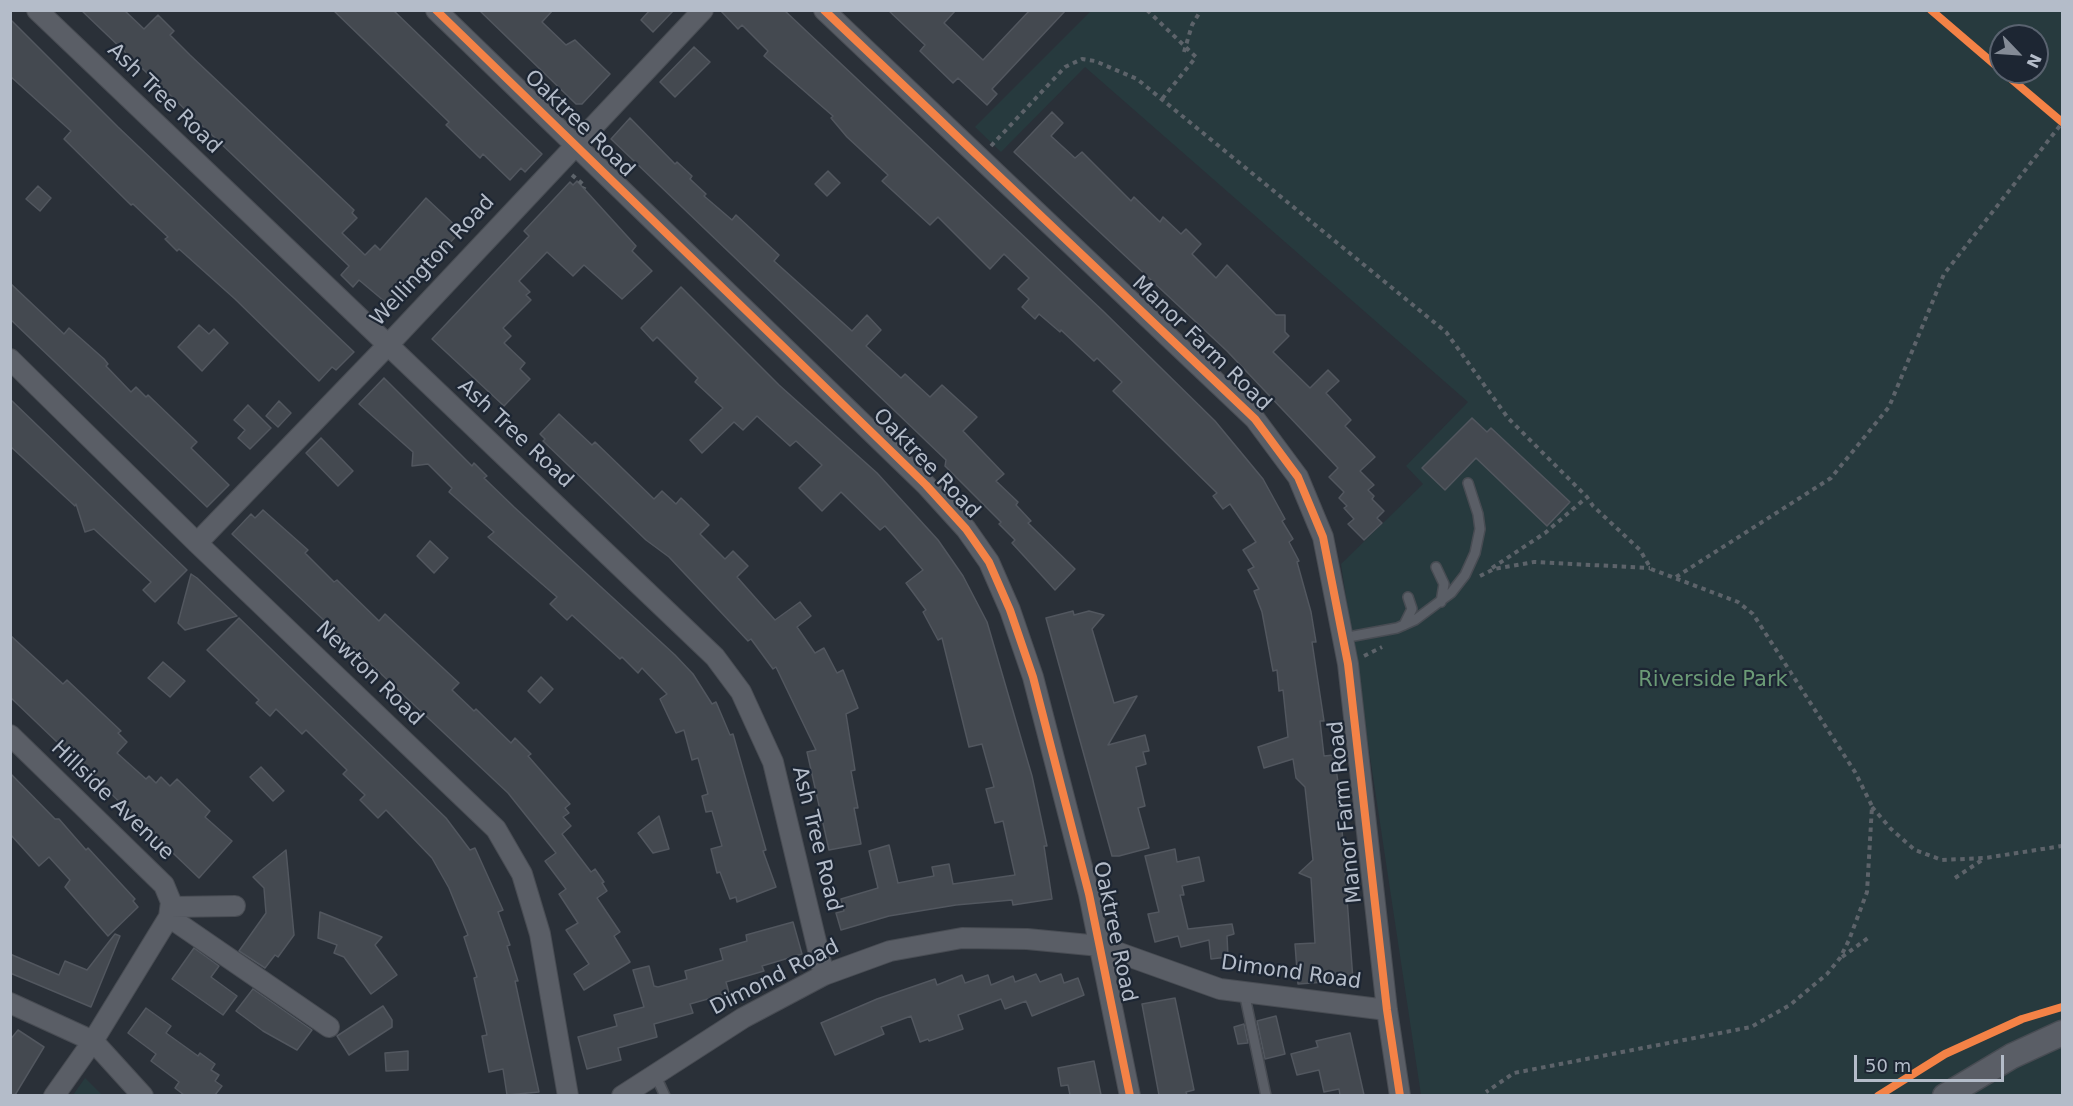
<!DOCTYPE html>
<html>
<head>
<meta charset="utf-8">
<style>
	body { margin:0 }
	#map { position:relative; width:2073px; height:1106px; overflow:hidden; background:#2a3038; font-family:"DejaVu Sans",sans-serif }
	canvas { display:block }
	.frame { position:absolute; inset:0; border:12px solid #b4bcc9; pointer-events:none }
	.north { position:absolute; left:1989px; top:24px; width:60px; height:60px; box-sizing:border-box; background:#1d2633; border:2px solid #59626f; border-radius:50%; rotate:115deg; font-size:16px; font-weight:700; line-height:24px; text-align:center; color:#b4bcc9 }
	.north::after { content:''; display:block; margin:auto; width:21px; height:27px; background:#848b96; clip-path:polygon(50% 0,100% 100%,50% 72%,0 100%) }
	.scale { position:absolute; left:1854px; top:1055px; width:150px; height:27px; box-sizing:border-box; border:3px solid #b4bcc9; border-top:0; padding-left:8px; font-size:18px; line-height:21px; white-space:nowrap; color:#b4bcc9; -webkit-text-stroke:4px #1d2633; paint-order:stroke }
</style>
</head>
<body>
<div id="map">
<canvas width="2073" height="1106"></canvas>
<div class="frame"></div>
<div class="north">N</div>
<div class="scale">50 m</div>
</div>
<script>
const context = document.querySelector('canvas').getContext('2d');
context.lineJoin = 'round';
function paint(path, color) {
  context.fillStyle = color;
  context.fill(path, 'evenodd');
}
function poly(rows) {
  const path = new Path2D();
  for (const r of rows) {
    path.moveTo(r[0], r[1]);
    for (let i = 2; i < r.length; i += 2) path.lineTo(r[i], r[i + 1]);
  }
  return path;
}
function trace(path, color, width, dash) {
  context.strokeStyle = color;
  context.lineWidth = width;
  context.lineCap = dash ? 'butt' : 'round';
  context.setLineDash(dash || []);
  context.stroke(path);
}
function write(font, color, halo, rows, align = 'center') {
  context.font = font + ' "DejaVu Sans",sans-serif';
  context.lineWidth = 4.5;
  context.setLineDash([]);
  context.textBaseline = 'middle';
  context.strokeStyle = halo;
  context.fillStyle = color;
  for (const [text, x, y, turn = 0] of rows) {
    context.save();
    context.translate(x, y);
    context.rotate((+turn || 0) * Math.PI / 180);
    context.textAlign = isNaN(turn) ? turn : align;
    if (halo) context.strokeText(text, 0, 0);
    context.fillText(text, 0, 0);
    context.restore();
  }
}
paint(poly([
	[1091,11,2062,11,2062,1095,1421,1095,1341,564,1423,484,1406,466,1468,402,1085,67,1001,152,975,127],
	[2001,36,2037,36,2037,72,2001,72],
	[85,1078,102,1095,73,1095]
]), '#273a3e');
const building = poly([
	[81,10,124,10,144,29,158,15,174,31,170,35,190,55,354,210,352,213,357,218,342,233,365,255,375,245,380,250,426,198,461,231,390,306,359,280,353,287,341,275,349,266,81,10],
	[333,10,393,10,542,154,525,172,521,168,510,180,483,154,480,158,446,125,449,122,333,10],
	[479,10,553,10,542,22,566,45,575,40,610,74,582,104,576,104,479,10],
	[650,10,674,10,653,32,641,20,650,10],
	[720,10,784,10,1103,311,1215,421,1263,479,1285,519,1282,521,1293,539,1289,542,1299,561,1297,562,1311,612,1316,642,1312,642,1324,721,1320,721,1324,756,1334,755,1339,789,1353,980,1298,984,1295,944,1315,943,1311,878,1299,873,1313,860,1305,787,1296,778,1293,759,1264,768,1258,747,1288,737,1283,690,1279,691,1277,670,1273,671,1262,612,1254,591,1259,589,1248,570,1254,567,1243,550,1256,542,1230,504,1223,509,1213,496,1217,493,1113,391,1122,382,1097,358,1094,361,1061,330,1060,332,1039,314,1035,319,1022,307,1029,299,1018,289,1029,278,1004,254,990,269,938,217,930,225,882,181,888,175,847,137,831,118,833,116,764,56,768,51,742,25,738,29,720,10],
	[888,10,956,10,944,23,983,60,1030,10,1066,10,992,89,997,94,987,105,958,78,953,83,920,51,925,45,888,10],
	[10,19,118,127,354,352,336,370,332,367,319,381,235,299,179,249,177,251,165,239,168,237,133,204,131,205,64,139,71,131,10,76,10,19],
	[694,47,710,62,675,97,660,82,694,47],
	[1052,112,1063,123,1051,136,1075,158,1082,152,1131,201,1134,197,1160,222,1163,217,1181,234,1186,229,1201,244,1192,254,1216,278,1227,265,1276,315,1285,315,1285,332,1289,336,1273,352,1310,388,1328,370,1339,381,1326,393,1351,420,1345,426,1375,457,1360,471,1374,485,1368,490,1374,496,1372,499,1384,511,1377,518,1382,523,1364,540,1348,524,1354,519,1344,508,1347,506,1339,498,1344,492,1329,477,1338,468,1227,351,1014,152,1052,112],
	[630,118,675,164,677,162,692,176,690,179,706,194,704,196,732,220,736,215,779,255,774,261,852,331,867,315,881,330,866,346,901,378,905,374,930,397,942,385,977,417,963,431,1004,474,996,481,1018,502,1016,505,1031,521,1028,523,1075,569,1055,590,1012,543,1015,540,999,524,1001,522,945,466,946,460,611,139,630,118],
	[828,171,840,183,827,196,815,184,828,171],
	[577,181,636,246,632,251,652,271,622,299,584,265,573,276,547,252,519,281,530,292,526,295,531,300,503,328,511,336,504,343,525,363,520,369,530,379,504,406,432,339,529,236,524,231,570,182,573,185,577,181],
	[38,186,51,198,40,211,26,199,38,186],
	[10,283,64,334,69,328,104,359,108,364,106,366,131,392,136,387,146,397,148,395,197,442,191,448,229,485,207,507,10,319,10,283],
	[681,287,779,385,877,473,938,540,963,576,987,622,1032,776,1047,846,1044,846,1052,899,1013,905,1012,900,956,905,889,916,841,930,836,913,844,911,841,899,878,888,869,851,889,845,898,883,934,876,932,867,949,864,953,884,1015,875,1003,821,995,823,986,789,994,787,982,744,969,747,942,638,938,640,923,612,926,610,906,583,923,570,894,536,885,526,880,530,841,492,822,511,799,488,822,465,796,441,790,446,757,416,743,430,734,422,702,453,690,440,723,408,695,382,698,378,657,337,653,341,641,328,681,287],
	[199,325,209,334,214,329,228,343,202,371,178,347,199,325],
	[384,378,472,466,474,463,487,476,484,478,514,507,675,655,693,674,712,704,716,702,730,735,733,734,766,850,763,851,776,887,737,902,736,897,730,899,720,872,717,873,711,849,722,846,712,811,706,812,702,796,708,794,698,758,692,760,684,730,676,733,660,699,667,694,642,668,638,673,622,657,620,659,572,615,567,620,550,604,557,597,488,537,494,532,449,492,452,488,428,464,412,466,413,452,359,404,384,378],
	[10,399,187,570,155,602,143,590,151,582,94,529,85,532,76,504,75,506,10,446,10,399],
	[279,401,291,413,278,427,266,416,279,401],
	[248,405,271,428,250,449,238,438,245,430,234,420,248,405],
	[559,414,592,445,595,442,654,499,662,491,676,504,681,498,709,525,700,534,725,559,733,551,748,566,737,577,775,620,800,602,811,616,797,627,815,653,824,648,837,673,843,670,858,708,846,714,855,770,851,771,858,808,854,808,861,844,829,850,807,752,816,750,776,667,773,669,751,639,748,641,669,557,646,540,543,441,545,439,540,434,559,414],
	[1472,418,1487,432,1491,428,1570,502,1547,526,1476,458,1445,490,1422,468,1472,418],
	[321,438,353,471,338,486,306,453,321,438],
	[263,510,308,550,305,553,334,582,337,580,379,621,385,614,459,683,452,690,474,711,476,709,511,743,515,738,531,754,528,756,570,804,565,808,569,813,563,817,571,826,562,834,591,872,595,869,604,882,602,883,607,891,597,898,620,932,614,936,630,962,584,990,574,974,589,964,566,930,578,923,559,894,566,889,545,861,556,853,508,793,232,534,251,514,255,518,263,510],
	[430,541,448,558,434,573,417,556,430,541],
	[191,574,197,578,237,616,185,630,178,623,191,574],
	[1073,611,1074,615,1089,611,1104,615,1092,629,1114,703,1137,696,1108,745,1145,735,1149,751,1143,752,1146,764,1136,767,1145,806,1138,808,1149,848,1119,856,1112,856,1046,618,1073,611],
	[239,618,446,818,470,850,475,848,503,910,498,912,510,945,507,946,518,981,515,981,539,1092,507,1095,503,1069,489,1072,482,1036,487,1035,474,978,477,977,464,937,468,935,449,888,432,858,386,810,378,818,360,800,365,795,343,774,347,770,306,730,302,734,276,709,270,716,256,703,259,700,207,650,239,618],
	[10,635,63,684,67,680,121,731,118,733,127,742,117,753,146,779,149,776,156,783,161,777,170,786,177,779,210,811,205,817,232,841,199,878,10,697,10,635],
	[163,662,185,681,170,697,148,678,163,662],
	[541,677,553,689,540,703,528,691,541,677],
	[261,767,284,791,273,801,250,777,261,767],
	[10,773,55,819,59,819,86,850,88,848,135,899,133,901,138,907,108,936,65,887,70,880,49,857,39,866,10,834,10,773],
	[659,816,669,849,653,853,638,833,659,816],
	[1175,849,1177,862,1199,857,1204,881,1182,886,1184,895,1180,895,1188,929,1232,924,1234,934,1227,936,1228,957,1211,959,1209,940,1181,947,1178,936,1155,942,1148,914,1159,912,1145,856,1175,849],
	[286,850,294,935,278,957,275,955,265,968,239,951,266,913,264,888,253,877,286,850],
	[320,912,382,937,375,945,397,975,371,994,344,957,334,953,337,945,318,938,320,912],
	[793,922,802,954,762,966,764,971,726,982,729,993,690,1004,693,1013,654,1024,657,1037,618,1048,621,1060,587,1069,578,1037,617,1026,614,1015,644,1007,633,970,649,966,654,986,658,987,687,979,685,971,723,960,720,949,747,941,746,935,793,922],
	[115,934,120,936,91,1007,10,973,10,954,59,975,65,961,87,970,115,934],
	[194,948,219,966,211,977,237,996,223,1015,172,979,194,948],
	[1036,974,1040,982,1061,974,1064,983,1078,978,1084,995,1032,1016,1026,1001,1005,1009,1001,999,958,1015,963,1029,929,1041,928,1039,920,1042,911,1016,881,1027,884,1034,835,1055,821,1023,877,999,935,979,937,985,962,975,965,983,988,975,991,985,1013,976,1015,982,1036,974],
	[253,989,312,1030,297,1050,263,1031,236,1011,253,989],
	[1175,998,1194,1090,1186,1092,1187,1095,1159,1095,1142,1004,1175,998],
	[383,1006,392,1020,392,1027,349,1055,337,1036,383,1006],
	[146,1008,171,1026,166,1033,198,1056,200,1053,215,1064,211,1070,219,1075,215,1081,222,1086,215,1095,184,1095,175,1088,179,1082,151,1061,156,1054,128,1033,146,1008],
	[1276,1016,1285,1054,1265,1059,1257,1021,1276,1016],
	[1244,1024,1248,1043,1238,1044,1234,1027,1244,1024],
	[18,1030,44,1047,15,1095,10,1095,10,1040,18,1030],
	[1350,1033,1364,1095,1340,1095,1339,1089,1324,1092,1319,1070,1297,1075,1291,1054,1318,1047,1316,1041,1350,1033],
	[408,1051,408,1070,386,1071,385,1053,408,1051],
	[1094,1061,1101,1095,1070,1095,1068,1085,1061,1086,1058,1068,1094,1061]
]);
paint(building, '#444950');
trace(building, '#52575f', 1.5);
const service = poly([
	[1436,567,1444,584,1441,602],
	[1404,625,1412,609,1408,597],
	[1343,638,1397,628,1415,620,1451,593,1465,575,1475,553,1480,529,1478,514,1468,483],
	[1244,992,1266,1096],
	[655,1074,665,1096]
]);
const minor = poly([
	[37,10,715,657,741,692,773,762,824,975],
	[436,10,926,485,966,529,989,562,1010,610,1033,677,1089,894,1130,1096],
	[824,10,1255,419,1298,477,1323,537,1348,664,1387,1010,1400,1096],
	[10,359,197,543,496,829,522,874,540,934,568,1096],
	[197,543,387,346,703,10],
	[10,735,164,885,171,902,169,917,93,1041,54,1096],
	[171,907,235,906],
	[169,917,329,1027],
	[10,1003,93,1041,143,1096],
	[622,1096,743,1018,824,975,890,951,962,938,1027,939,1100,946,1220,989,1387,1010]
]);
const tertiary = poly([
	[1945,1096,2012,1056,2062,1033]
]);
trace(service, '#484c53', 12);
trace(minor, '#484c53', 22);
trace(tertiary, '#484c53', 27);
trace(poly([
	[1147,10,1196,57,1162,99],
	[1184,52,1192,25,1201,10],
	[991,146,1065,67,1082,59,1095,61,1137,79,1446,332,1508,418,1587,497,1593,506,1640,550,1651,569,1738,602,1753,614,1855,772,1872,806,1867,892,1849,940,1840,958,1827,974,1790,1005,1751,1027,1514,1073,1486,1092],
	[572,175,585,186,584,188],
	[1492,568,1545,533,1587,497],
	[1480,576,1494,569,1534,562,1650,568],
	[1676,577,1831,478,1889,407,1944,274,2062,123],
	[1364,656,1382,647],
	[1872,807,1891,829,1915,850,1942,860,1985,858,2062,846],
	[1955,878,1982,860],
	[1842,957,1868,938]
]), '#5d636a', 4, [4.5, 4.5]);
trace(service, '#5a5e66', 9);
trace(minor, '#5a5e66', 20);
trace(tertiary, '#5a5e66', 24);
trace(poly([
	[436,10,926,485,966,529,989,562,1010,610,1033,677,1089,894,1130,1096],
	[824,10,1255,419,1298,477,1323,537,1348,664,1387,1010,1400,1096],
	[1931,10,2001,70],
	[2003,72,2062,122],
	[1878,1096,1945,1054,2022,1019,2062,1007]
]), '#f48246', 8);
write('21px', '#b4bcc9', '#1d2633', [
	["Ash Tree Road",164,99,44],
	["Oaktree Road",579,124,44],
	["Wellington Road",433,261,-47],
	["Manor Farm Road",1201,344,44],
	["Ash Tree Road",515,434,43],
	["Oaktree Road",926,464,46],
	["Newton Road",369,674,44],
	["Hillside Avenue",112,801,44],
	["Manor Farm Road",1346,812,-96],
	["Ash Tree Road",816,839,76],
	["Oaktree Road",1114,932,78],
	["Dimond Road",1291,973,8],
	["Dimond Road",775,978,-27]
]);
write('21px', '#6b9a76', '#1d2633', [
	["Riverside Park",1713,681]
]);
</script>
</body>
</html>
